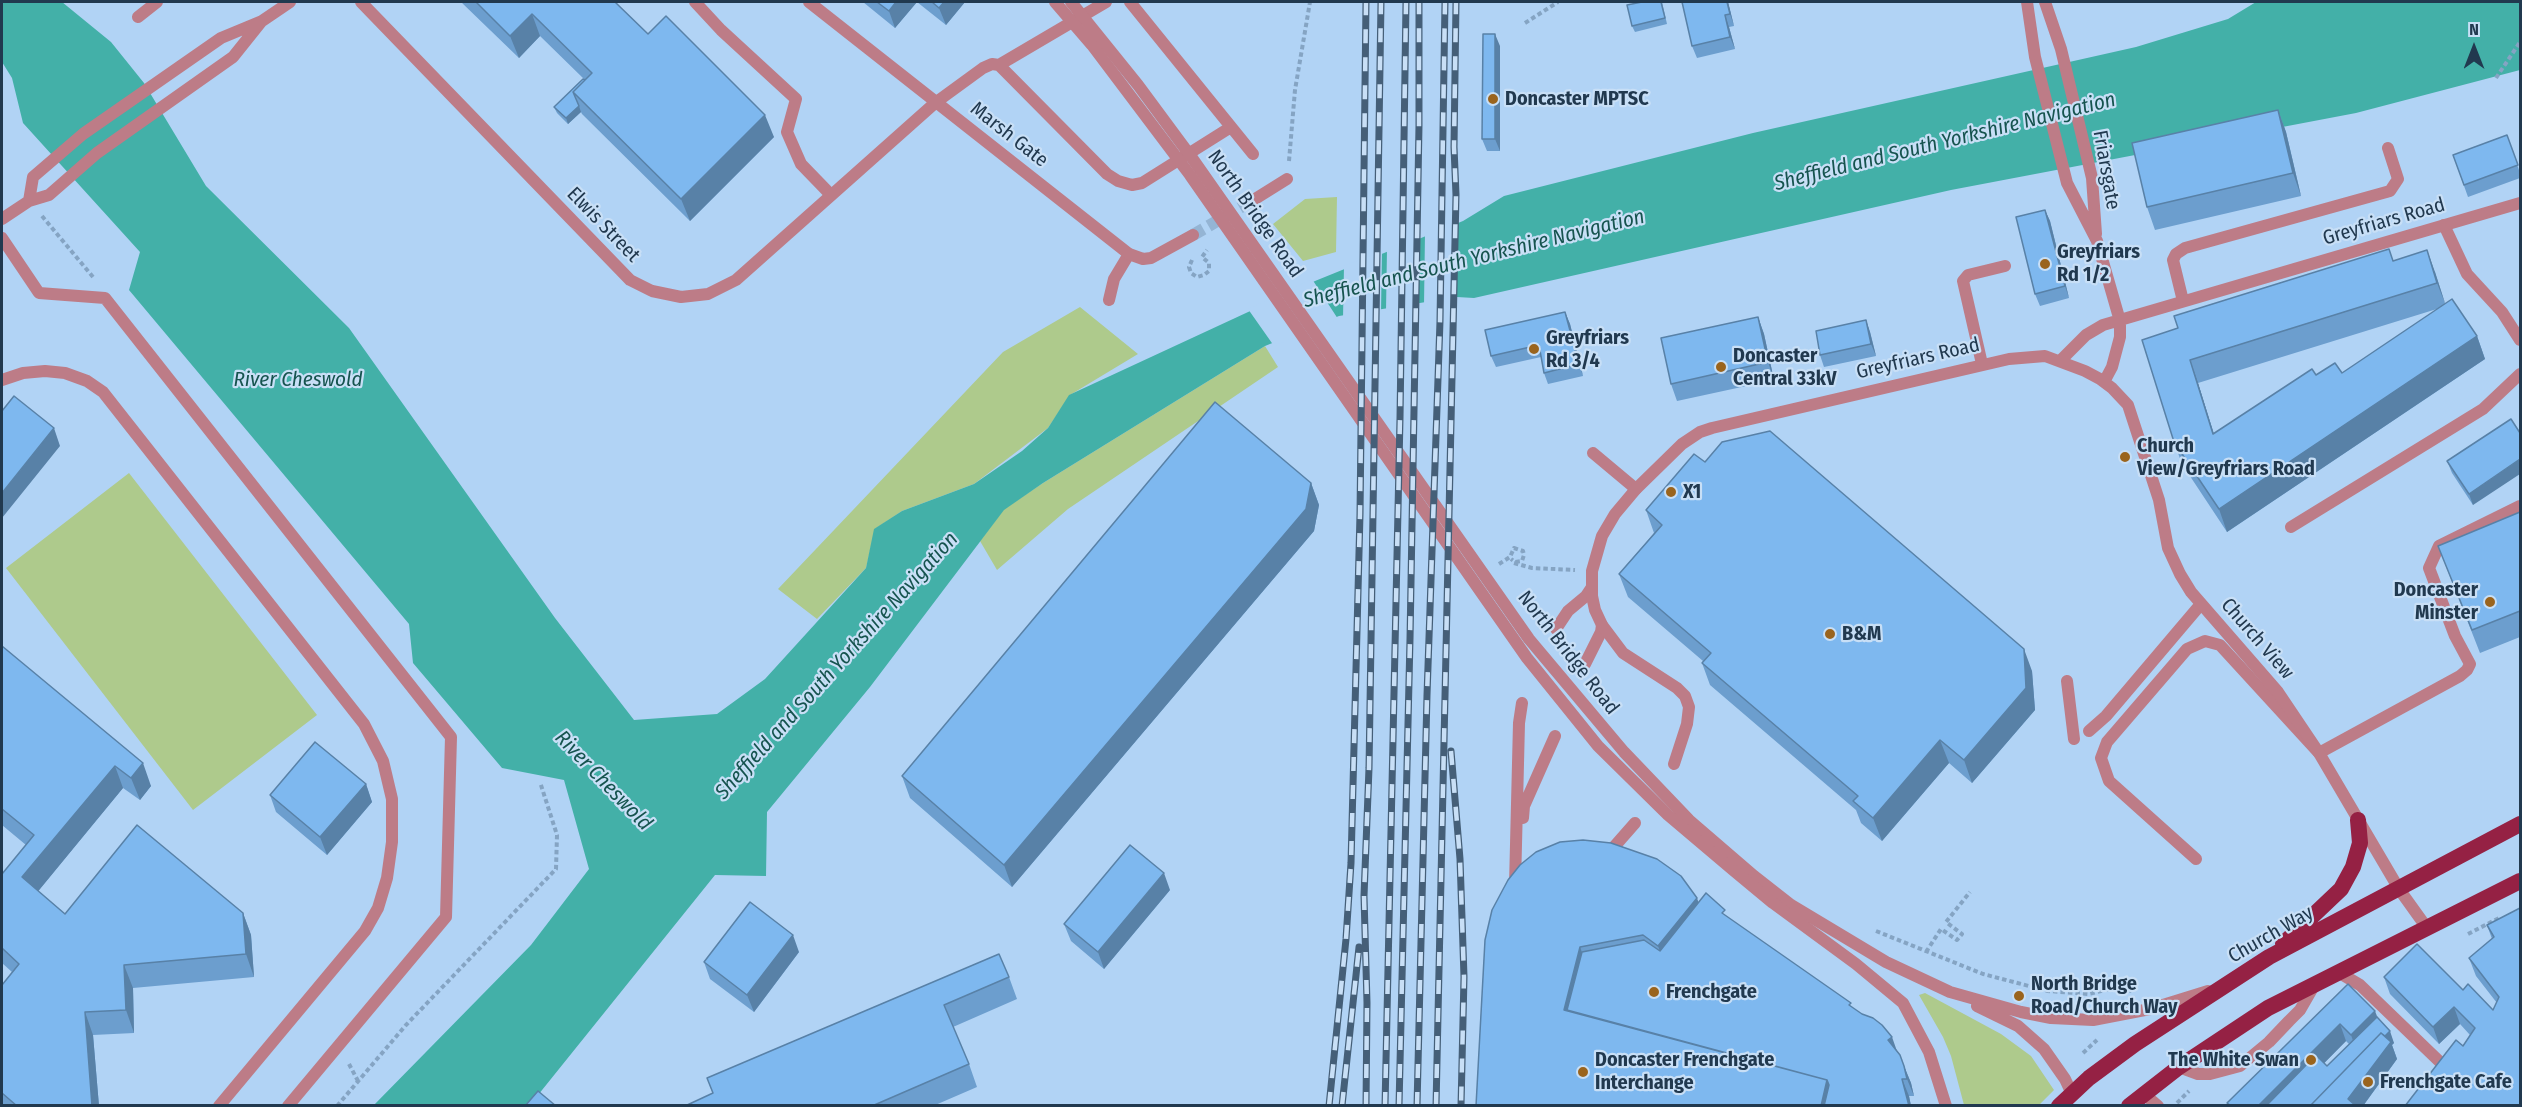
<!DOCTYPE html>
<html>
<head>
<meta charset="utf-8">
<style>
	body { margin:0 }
	#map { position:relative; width:2522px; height:1107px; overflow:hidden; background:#b1d3f5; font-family:"Fira Sans Condensed",sans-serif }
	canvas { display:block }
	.frame { position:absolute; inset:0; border:3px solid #21394f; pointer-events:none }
	.north { position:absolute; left:2444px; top:18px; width:60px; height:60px; -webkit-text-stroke:4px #c8dff6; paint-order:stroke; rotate:0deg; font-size:16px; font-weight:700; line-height:24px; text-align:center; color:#21394f }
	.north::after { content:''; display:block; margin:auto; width:21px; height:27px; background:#21394f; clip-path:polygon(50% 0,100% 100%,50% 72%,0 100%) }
</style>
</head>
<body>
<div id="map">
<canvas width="2522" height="1107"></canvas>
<div class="frame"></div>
<div class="north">N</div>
</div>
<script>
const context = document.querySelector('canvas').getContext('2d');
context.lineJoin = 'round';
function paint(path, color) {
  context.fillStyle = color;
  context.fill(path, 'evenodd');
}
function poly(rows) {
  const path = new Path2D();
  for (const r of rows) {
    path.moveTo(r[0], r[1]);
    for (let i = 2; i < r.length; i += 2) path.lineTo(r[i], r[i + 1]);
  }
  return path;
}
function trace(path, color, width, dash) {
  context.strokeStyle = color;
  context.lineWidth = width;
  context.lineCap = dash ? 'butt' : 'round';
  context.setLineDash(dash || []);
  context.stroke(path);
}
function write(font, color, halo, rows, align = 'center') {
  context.font = font + ' "Fira Sans Condensed",sans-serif';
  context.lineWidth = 4.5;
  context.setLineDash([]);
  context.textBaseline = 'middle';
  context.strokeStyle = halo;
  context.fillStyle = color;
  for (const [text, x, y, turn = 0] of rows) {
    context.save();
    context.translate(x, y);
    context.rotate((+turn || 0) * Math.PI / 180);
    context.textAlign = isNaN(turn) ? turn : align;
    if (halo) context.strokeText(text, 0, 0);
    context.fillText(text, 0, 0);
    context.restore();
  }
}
paint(poly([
	[1337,197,1336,252,1303,261,1273,224,1305,199],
	[1080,307,1138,354,1070,395,1048,428,974,484,902,511,875,529,866,568,817,619,778,589,1003,352],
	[1265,346,1278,367,1068,509,997,570,980,541,1004,509,1043,483],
	[129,473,317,715,193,810,6,568],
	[1925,993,2001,1034,2031,1056,2054,1090,2039,1105,1964,1105,1951,1056,1943,1037,1919,995]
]), '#aeca8c');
paint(poly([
	[2,2,62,2,111,42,144,83,206,186,349,328,555,618,634,720,717,714,765,679,866,568,874,529,902,511,974,484,1022,451,1048,428,1069,395,1315,281,1463,221,1504,196,1753,133,2136,47,2228,19,2256,2,2520,2,2520,70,2356,113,1951,190,1474,298,1457,297,1339,316,1265,346,1043,483,1004,510,870,687,767,812,766,876,715,875,530,1105,373,1106,531,945,589,869,564,780,502,768,413,663,409,624,129,290,140,252,23,123,12,78,2,62]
]), '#43b0a8');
paint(poly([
	[1457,220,1456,300,1424,305,1425,233],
	[1419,235,1418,306,1386,311,1387,249],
	[1382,251,1381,312,1343,318,1344,266],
	[1312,279,1338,319,1274,346,1248,309]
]), '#b1d3f5');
trace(poly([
	[1193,235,1255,199]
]), '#94b4d4', 12, [12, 6]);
trace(poly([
	[1525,23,1558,2],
	[2496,78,2520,42],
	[1289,161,1295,90,1310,2],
	[42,216,93,277],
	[1192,260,1189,267,1191,273,1197,277,1204,275,1209,271,1209,263,1202,257,1207,250],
	[1514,563,1532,568,1575,570],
	[1499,564,1510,557,1514,548,1523,551,1524,555,1522,561,1515,562,1511,559],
	[1876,931,1983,974,2048,991,2088,994,2114,988,2133,991],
	[2468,934,2501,917],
	[1926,952,1941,929,1957,940,1962,934,1946,922,1970,892],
	[2083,1053,2097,1040],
	[349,1064,358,1081],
	[2177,1103,2189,1091],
	[337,1106,406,1025,556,869,557,835,540,782]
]), '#85a4c3', 4, [4.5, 3]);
trace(poly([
	[695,2,721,30,796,99,787,132,801,164,831,195],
	[1130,2,1253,154],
	[999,65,1106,2],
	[935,103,983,68,992,64,999,65,1107,174,1118,181,1132,185,1142,183,1231,127],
	[1255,199,1287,179],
	[2444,225,2467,274,2502,312,2520,340],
	[2,238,39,293,105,298,451,737,446,917,288,1106],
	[1109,300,1114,279,1129,254],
	[2183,301,2173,260,2176,254,2185,248,2390,191,2398,179,2388,148],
	[1982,364,1963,281,1968,275,2005,266],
	[2,380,23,373,45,371,65,373,87,381,103,392,364,724,383,761,392,799,392,842,387,878,378,908,365,931,219,1106],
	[1593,453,1636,489],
	[2291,527,2483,409,2520,374],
	[1556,629,1568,611,1586,596,1592,587],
	[1585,664,1601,632,1602,625],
	[2067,681,2074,739],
	[2089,731,2106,716,2201,604],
	[1523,818,1524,806,1555,736],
	[1606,856,1635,823],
	[2196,859,2109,781,2101,758,2107,742,2187,649,2205,641,2220,645,2319,753,2460,676,2467,670,2470,664,2455,636,2429,568,2439,546,2520,506],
	[1515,885,1519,723,1522,703],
	[2338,972,2360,985,2441,1063]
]), '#bd7c87', 12);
trace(poly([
	[2143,1093,2158,1106]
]), '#bd7c87', 12);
trace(poly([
	[361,2,630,280,652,291,681,297,708,294,736,280,935,103],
	[809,2,1129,254,1143,259,1151,258,1193,235],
	[1071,2,1138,85,1192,158,1529,639,1624,752,1689,820,1754,876,1791,905,1886,962,1950,992,2021,1012,2051,1018,2093,1020,2150,1009,2208,991],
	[2027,2,2035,57,2067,183,2097,241,2120,321,2120,337,2112,367,2104,382],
	[2045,2,2061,49,2092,178,2096,234],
	[138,17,157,2],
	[29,201,33,177,83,134,221,38,262,21,290,2],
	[2,219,29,201,49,195,97,153,233,57,261,22],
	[2061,360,2086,335,2103,325,2520,203],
	[1674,764,1687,724,1689,707,1685,696,1677,688,1623,653,1602,625,1595,610,1592,596,1592,571,1602,536,1615,514,1636,489,1682,444,1700,432,1712,428,2009,359,2045,356,2085,371,2100,379,2112,388,2128,405,2159,500,2168,548,2180,574,2191,592,2278,692,2319,753,2399,889,2427,928],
	[1977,1006,2018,1026,2044,1049,2065,1079,2072,1094],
	[2179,1067,2198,1074,2210,1074,2240,1066,2269,1042,2289,1021,2300,1010,2315,984]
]), '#bd7c87', 12);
trace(poly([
	[1055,2,1092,45,1190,175,1527,658,1598,746,1668,815,1733,870,1773,903,1856,964,1903,1003,1929,1052,1946,1106]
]), '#bd7c87', 12);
trace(poly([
	[2283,944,2341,889,2353,867,2360,843,2358,820],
	[2059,1106,2089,1078,2135,1044,2269,957,2520,824],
	[2129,1106,2179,1067,2268,1008,2520,881]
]), '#952144', 16);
const rail = poly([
	[1451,751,1460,859,1464,977,1461,1106],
	[1329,1106,1346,939,1351,863,1360,514,1366,2],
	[1342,1106,1359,947],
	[1366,1106,1367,1003,1364,896,1369,768,1381,2],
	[1385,1106,1400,418,1406,2],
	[1399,1106,1410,639,1419,125,1419,2],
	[1417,1106,1427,695,1440,321,1445,2],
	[1436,1106,1456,195,1454,147,1456,2]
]);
trace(rail, '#455f78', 7);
trace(rail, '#c8dff6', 4.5, [14]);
paint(poly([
	[461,2,615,2,648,34,774,137,690,221,582,114,581,112,568,124,557,113,554,107,585,80,540,36,519,58],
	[863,2,917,2,895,28],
	[917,2,965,2,946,25],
	[1662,2,1667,24,1635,32,1632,26],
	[1682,2,1728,2,1734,26,1729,27,1735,49,1697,58,1692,46],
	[1500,46,1500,151,1487,151,1482,139],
	[2278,110,2286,132,2301,196,2155,230,2147,207],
	[2507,135,2520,173,2520,178,2468,197,2453,155],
	[2045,210,2050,221,2069,298,2040,306,2035,294],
	[2393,260,2435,272,2445,304,2477,336,2485,359,2227,532,2182,464,2174,442,2142,340],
	[2440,308,2342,373,2316,375,2214,434,2198,383],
	[1565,312,1570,324,1583,376,1548,384,1544,373,1541,357,1496,367,1491,356],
	[1758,317,1764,334,1774,380,1677,401,1671,384],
	[1866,320,1870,332,1876,356,1824,367,1820,355],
	[2511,419,2473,505,2452,473,2447,461],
	[1705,462,2032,671,2035,710,1972,783,1949,763,1882,841,1861,823,1856,810,1710,685,1702,663,1703,661,1628,597,1619,574,1654,533,1646,510],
	[1311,483,1319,505,1314,531,1012,887,910,798,902,776],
	[2520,512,2520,637,2480,653,2438,546],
	[2,646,151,786,140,800,123,788,38,891,65,914,243,913,251,935,254,977,133,988,134,1033,93,1035,99,1106,2,1106,2,985,12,972,2,963,2,874,26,845,2,825],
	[366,784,372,802,327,855,276,812,270,795],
	[1170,890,1104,969,1071,941,1064,924],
	[1699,903,1727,917,1852,1007,1898,1052,1904,1066,1911,1083,1914,1096,1909,1096,1911,1106,1476,1106,1485,940],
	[2520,908,2520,1106,2463,1046,2470,1035,2460,1024,2439,1044,2390,994,2384,977,2463,990,2493,1010,2497,1003,2476,976,2469,958,2492,939,2487,925],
	[799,952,754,1012,710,979,704,962],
	[1009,977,1017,999,953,1027,969,1064,977,1087,933,1106,685,1106,713,1094,707,1078],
	[2348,984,2377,1017,2394,1043,2392,1045,2397,1059,2363,1106,2228,1106,2227,1103],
	[2346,1041,2349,1044,2327,1066,2324,1063]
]), '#6c9ece');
paint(poly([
	[896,2,917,2,895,28,889,11],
	[944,2,965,2,946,25,939,8],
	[1727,2,1728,2,1734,26,1730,14],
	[532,14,540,36,519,58,510,36],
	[1725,15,1729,27,1735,49,1730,37],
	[1495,34,1500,46,1500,151,1495,139],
	[579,106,581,112,568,124,566,118],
	[2278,110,2286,132,2301,196,2293,173],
	[765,115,774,137,690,221,681,199],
	[2045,210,2050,221,2069,298,2065,286],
	[2427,250,2435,272,2446,306,2437,283],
	[1565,312,1570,324,1583,376,1579,364],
	[1758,317,1764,334,1774,380,1768,362],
	[1866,320,1870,332,1876,356,1871,344],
	[2477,336,2485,359,2227,532,2219,509],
	[2190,360,2198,383,2221,457,2213,434],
	[54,428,60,446,2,518,2,493],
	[2520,459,2520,474,2473,505,2469,494],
	[1311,483,1319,505,1314,531,1012,887,1004,865],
	[2024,649,2032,671,2035,710,1972,783,1964,760],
	[1940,740,1949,763,1882,841,1873,818],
	[143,763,151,786,140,800,131,778],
	[115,766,123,788,31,900,22,877],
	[366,784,372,802,327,855,320,837],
	[1164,873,1170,890,1104,969,1098,952],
	[1697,898,1705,921,1666,969,1658,946],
	[243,913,251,935,254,977,246,954],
	[793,935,799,952,754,1012,747,995],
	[1580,947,1588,969,1576,1017,1564,1010],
	[124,965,133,988,134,1033,126,1010],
	[2454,1007,2460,1024,2439,1044,2433,1027],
	[2375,1011,2382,1029,2357,1052,2351,1035],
	[85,1012,93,1035,99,1106,92,1106],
	[2340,1024,2346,1041,2282,1106,2258,1106],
	[2390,1031,2394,1043,2392,1045,2397,1059,2363,1106,2317,1106],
	[1892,1037,1898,1054,1888,1040],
	[1904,1066,1911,1083,1914,1096,1907,1079],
	[1902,1079,1909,1096,1911,1106,1909,1106],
	[1827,1080,1835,1106,1821,1106]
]), '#5881a7');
const building = poly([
	[476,2,615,2,648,34,666,16,765,115,681,199,573,92,592,73,532,14,510,36,476,2],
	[877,2,896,2,889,11,877,2],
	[932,2,944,2,939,8,932,2],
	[1642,2,1661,2,1665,18,1632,26,1627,5,1642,2],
	[1682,2,1727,2,1730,14,1725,15,1730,37,1692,46,1682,2],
	[1483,34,1495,34,1495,139,1482,139,1483,34],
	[583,79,585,80,573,92,579,106,566,118,554,107,583,79],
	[2278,110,2293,173,2147,207,2132,143,2278,110],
	[2507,135,2518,165,2464,185,2453,155,2507,135],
	[2045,210,2065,286,2035,294,2016,217,2045,210],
	[2389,249,2393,261,2427,250,2437,283,2190,360,2213,434,2312,369,2316,375,2335,363,2342,373,2452,299,2477,336,2219,509,2174,442,2142,340,2178,328,2174,316,2389,249],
	[1565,312,1579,364,1544,373,1539,345,1491,356,1485,330,1565,312],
	[1758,317,1768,362,1671,384,1661,338,1758,317],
	[1866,320,1871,344,1820,355,1816,331,1866,320],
	[14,396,54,428,2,493,2,411,14,396],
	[1215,402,1311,483,1306,509,1004,865,902,776,1215,402],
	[2511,419,2520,433,2520,459,2469,494,2447,461,2511,419],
	[1770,431,2024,649,2026,688,1964,760,1940,740,1873,818,1853,801,1858,796,1702,663,1711,653,1619,574,1662,525,1646,510,1694,454,1705,462,1722,442,1770,431],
	[2520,512,2520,611,2472,630,2438,546,2520,512],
	[2,646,143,763,131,778,115,766,22,877,65,914,137,825,243,913,246,954,124,965,126,1010,85,1012,92,1106,17,1106,2,1093,2,985,19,964,2,948,2,874,34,835,2,809,2,646],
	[315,742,366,784,320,837,270,795,315,742],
	[1583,840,1611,843,1657,859,1681,876,1697,898,1658,946,1643,935,1580,947,1564,1010,1827,1080,1821,1106,1476,1106,1485,940,1492,910,1508,880,1520,865,1536,852,1560,842,1583,840],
	[1130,845,1164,873,1098,952,1064,924,1130,845],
	[1706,893,1725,910,1722,913,1851,1003,1849,1005,1862,1014,1873,1018,1882,1025,1892,1037,1888,1040,1900,1055,1904,1066,1907,1079,1902,1079,1909,1106,1824,1106,1829,1085,1827,1080,1567,1010,1582,952,1644,940,1660,951,1706,893],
	[750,902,793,935,747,995,704,962,750,902],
	[2520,908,2520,1106,2405,1106,2456,1040,2463,1046,2475,1028,2454,1007,2433,1027,2384,977,2417,944,2463,990,2468,984,2493,1010,2499,997,2469,958,2494,937,2487,925,2520,908],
	[999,954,1009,977,944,1005,969,1064,872,1106,685,1106,713,1093,707,1078,999,954],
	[2348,984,2375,1011,2351,1035,2340,1024,2258,1106,2231,1106,2227,1103,2348,984],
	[2377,1017,2390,1031,2385,1036,2381,1033,2310,1106,2266,1106,2316,1055,2327,1066,2377,1017],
	[2381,1033,2391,1042,2348,1099,2356,1106,2310,1106,2381,1033],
	[538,1091,556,1106,525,1106,538,1091]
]);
paint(building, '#7eb8ef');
trace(building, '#5881a7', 1.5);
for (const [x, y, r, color] of [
	[1493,99,6,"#9a641d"],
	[2045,264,6,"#9a641d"],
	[1534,349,6,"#9a641d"],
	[1721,367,6,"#9a641d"],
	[2125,457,6,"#9a641d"],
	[1671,492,6,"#9a641d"],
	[2490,602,6,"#9a641d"],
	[1830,634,6,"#9a641d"],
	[1654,992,6,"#9a641d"],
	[2019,996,6,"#9a641d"],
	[2311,1060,6,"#9a641d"],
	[1583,1072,6,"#9a641d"],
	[2368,1082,6,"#9a641d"]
]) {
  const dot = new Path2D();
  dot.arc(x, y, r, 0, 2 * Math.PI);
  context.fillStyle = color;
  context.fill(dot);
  trace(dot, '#c8dff6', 2);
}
write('bold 20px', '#21394f', '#c8dff6', [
	["Doncaster MPTSC",1505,99],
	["Greyfriars",2057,252],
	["Rd 1/2",2057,275],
	["Greyfriars",1546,338],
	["Rd 3/4",1546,361],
	["Doncaster",1733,356],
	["Central 33kV",1733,379],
	["Church",2137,446],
	["View/Greyfriars Road",2137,469],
	["X1",1683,492],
	["Doncaster",2478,590,"right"],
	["Minster",2478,613,"right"],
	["B&M",1842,634],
	["North Bridge",2031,984],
	["Road/Church Way",2031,1007],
	["Frenchgate",1666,992],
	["Doncaster Frenchgate",1595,1060],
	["Interchange",1595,1083],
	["The White Swan",2299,1060,"right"],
	["Frenchgate Cafe",2380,1082]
], 'left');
write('20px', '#21394f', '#c8dff6', [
	["Marsh Gate",1009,135,38],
	["Friarsgate",2106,170,80],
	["North Bridge Road",1255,214,55],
	["Greyfriars Road",2384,222,-16],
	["Elwis Street",603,225,46],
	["Greyfriars Road",1918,359,-13],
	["Church View",2257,639,49],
	["North Bridge Road",1568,653,52],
	["Church Way",2271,935,-30]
]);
write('italic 21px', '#16544f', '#c8dff6', [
	["Sheffield and South Yorkshire Navigation",1945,142,-14],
	["Sheffield and South Yorkshire Navigation",1474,259,-14],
	["River Cheswold",298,380],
	["Sheffield and South Yorkshire Navigation",837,666,-48],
	["River Cheswold",603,781,46]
]);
</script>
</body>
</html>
